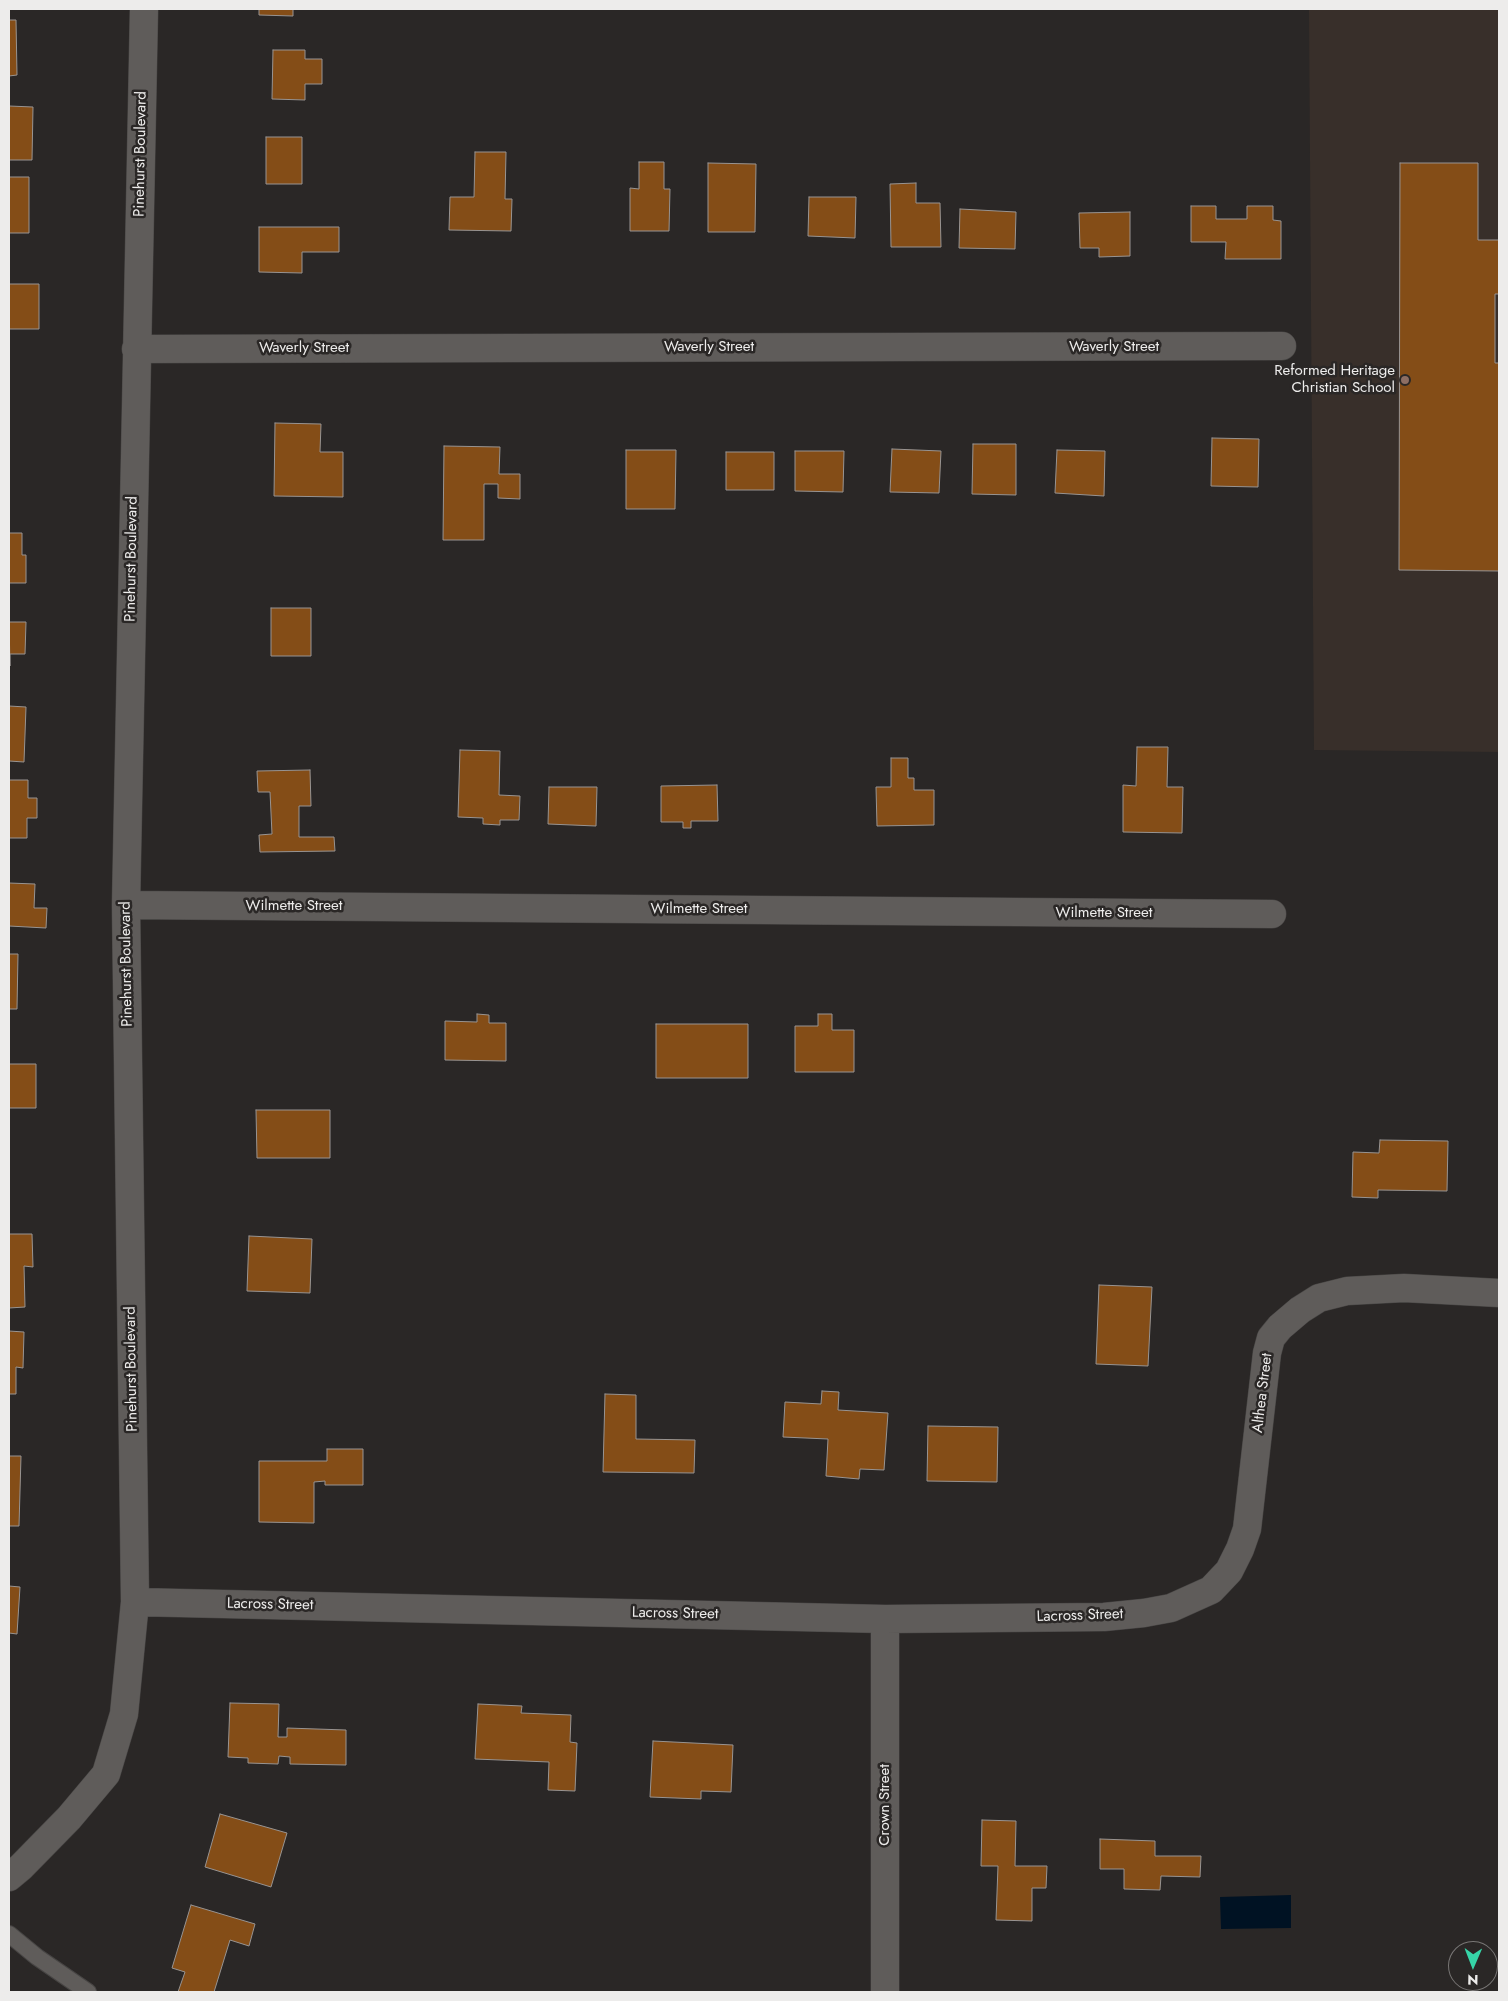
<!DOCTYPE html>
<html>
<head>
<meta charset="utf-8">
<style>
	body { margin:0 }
	#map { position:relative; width:1508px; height:2001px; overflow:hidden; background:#2a2726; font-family:Jost,sans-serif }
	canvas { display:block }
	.frame { position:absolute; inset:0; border:10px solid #edeceb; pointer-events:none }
	.north { position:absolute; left:1448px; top:1941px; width:50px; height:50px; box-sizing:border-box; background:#2a2726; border:1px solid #787675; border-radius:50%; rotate:181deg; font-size:14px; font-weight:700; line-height:20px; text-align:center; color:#edeceb }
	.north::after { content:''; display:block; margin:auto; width:18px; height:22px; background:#36d4a7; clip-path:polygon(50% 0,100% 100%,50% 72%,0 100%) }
</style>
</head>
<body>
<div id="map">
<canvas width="1508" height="2001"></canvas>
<div class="frame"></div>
<div class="north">N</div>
</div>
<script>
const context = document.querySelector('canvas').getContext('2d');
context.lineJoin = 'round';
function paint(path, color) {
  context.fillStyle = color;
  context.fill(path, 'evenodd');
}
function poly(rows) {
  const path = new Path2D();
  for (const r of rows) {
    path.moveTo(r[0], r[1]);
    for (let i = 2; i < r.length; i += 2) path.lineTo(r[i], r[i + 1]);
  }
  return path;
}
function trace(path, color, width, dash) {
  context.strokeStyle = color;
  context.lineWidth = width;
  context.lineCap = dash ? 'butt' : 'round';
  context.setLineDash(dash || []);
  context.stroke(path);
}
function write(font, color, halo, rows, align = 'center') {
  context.font = font + ' Jost,sans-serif';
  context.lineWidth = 5;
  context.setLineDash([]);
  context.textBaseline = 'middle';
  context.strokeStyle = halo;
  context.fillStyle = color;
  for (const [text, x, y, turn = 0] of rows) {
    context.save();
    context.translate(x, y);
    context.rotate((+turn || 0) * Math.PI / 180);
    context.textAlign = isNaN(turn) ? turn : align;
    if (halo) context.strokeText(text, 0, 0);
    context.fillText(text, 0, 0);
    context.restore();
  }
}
paint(poly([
	[1309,9,1499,9,1499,752,1314,750]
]), '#382f2a');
paint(poly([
	[1291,1895,1291,1928,1221,1929,1220,1897]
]), '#001223');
const building = poly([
	[259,9,293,9,293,16,259,15,259,9],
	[9,20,16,20,17,75,9,76,9,20],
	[273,50,305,50,305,59,322,59,322,84,305,84,305,100,272,99,273,50],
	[9,106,33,107,32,160,9,160,9,106],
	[266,137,302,137,302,184,266,184,266,137],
	[475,152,506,152,505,199,512,199,511,231,449,230,450,197,474,197,475,152],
	[639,162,664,162,664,189,670,189,669,231,630,231,630,188,639,189,639,162],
	[708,163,756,164,755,232,708,232,708,163],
	[1400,163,1478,163,1478,240,1499,240,1499,294,1495,294,1495,363,1499,363,1499,571,1399,570,1400,163],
	[9,177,29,177,29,233,9,233,9,177],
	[916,183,916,203,940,203,941,247,891,247,890,184,916,183],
	[809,197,856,197,855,238,808,236,809,197],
	[1191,206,1216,206,1216,219,1247,219,1247,206,1273,206,1273,220,1281,221,1281,259,1225,259,1226,242,1191,242,1191,206],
	[960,209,1016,212,1015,249,959,248,960,209],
	[1130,212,1130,256,1099,257,1099,248,1080,248,1079,213,1130,212],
	[259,227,339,227,339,252,302,252,302,273,259,272,259,227],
	[9,284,39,284,39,329,9,329,9,284],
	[275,423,321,424,320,452,343,452,343,497,274,496,275,423],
	[1212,438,1259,439,1258,487,1211,486,1212,438],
	[973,444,1016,444,1016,495,972,494,973,444],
	[444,446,500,447,499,474,520,474,520,499,498,498,498,484,484,484,484,540,443,540,444,446],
	[892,449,941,451,939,493,890,492,892,449],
	[626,450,676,450,675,509,626,509,626,450],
	[1057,450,1105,451,1104,496,1055,493,1057,450],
	[795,451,844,451,843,492,795,491,795,451],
	[726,452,774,452,774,490,726,490,726,452],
	[9,533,22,533,22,555,26,555,26,583,9,583,9,533],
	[271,608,311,608,311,656,271,656,271,608],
	[9,622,26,622,25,654,10,654,10,666,9,622],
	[9,706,26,707,24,762,9,761,9,706],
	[1137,747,1168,747,1167,787,1183,787,1182,833,1123,832,1123,785,1136,786,1137,747],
	[460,750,500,751,499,795,520,796,519,820,500,820,500,825,483,824,483,818,458,817,460,750],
	[891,758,908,758,908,778,914,778,914,790,934,790,934,825,877,826,876,787,891,787,891,758],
	[310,770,311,806,299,806,299,837,334,837,335,851,260,852,259,835,272,834,270,792,258,792,257,771,310,770],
	[9,780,28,780,28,798,37,798,37,818,27,818,27,838,9,838,9,780],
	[717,785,718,821,691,821,691,828,683,828,683,822,661,822,661,786,717,785],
	[549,787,597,787,596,826,548,824,549,787],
	[9,883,35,884,34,908,47,908,46,928,9,926,9,883],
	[9,954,18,954,17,1009,9,1009,9,954],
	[477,1014,489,1015,489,1023,506,1023,506,1061,445,1060,445,1021,477,1022,477,1014],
	[818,1014,832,1014,832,1030,854,1030,854,1072,795,1072,795,1026,818,1026,818,1014],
	[656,1024,748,1024,748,1078,656,1078,656,1024],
	[9,1064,36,1064,36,1108,9,1108,9,1064],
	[256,1110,330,1110,330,1158,257,1158,256,1110],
	[1380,1140,1448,1141,1447,1191,1378,1190,1378,1198,1352,1197,1353,1152,1379,1153,1380,1140],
	[9,1234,32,1234,33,1267,24,1266,25,1307,9,1308,9,1234],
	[249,1236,312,1239,310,1293,247,1291,249,1236],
	[1099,1285,1152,1287,1148,1366,1096,1364,1099,1285],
	[9,1331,24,1332,23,1368,16,1367,16,1394,9,1394,9,1331],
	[822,1391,839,1392,838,1410,888,1413,884,1470,860,1469,859,1479,826,1476,828,1439,783,1437,785,1402,821,1404,822,1391],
	[605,1394,636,1395,636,1439,695,1440,694,1473,603,1472,605,1394],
	[928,1426,998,1427,997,1482,927,1481,928,1426],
	[327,1449,363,1449,363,1485,325,1485,325,1481,314,1482,314,1523,259,1522,259,1461,327,1461,327,1449],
	[9,1456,21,1456,19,1526,9,1526,9,1456],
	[9,1586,20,1587,17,1634,9,1633,9,1586],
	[230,1703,279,1704,278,1737,287,1737,287,1728,346,1730,346,1765,290,1764,290,1757,279,1756,278,1764,248,1763,248,1758,228,1757,230,1703],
	[478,1704,522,1706,521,1713,571,1715,570,1742,577,1743,575,1791,548,1790,549,1762,475,1759,478,1704],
	[653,1741,733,1745,731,1792,701,1791,701,1799,650,1797,653,1741],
	[220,1814,287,1833,271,1887,205,1867,220,1814],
	[982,1820,1016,1821,1015,1866,1047,1866,1046,1888,1032,1888,1032,1921,996,1920,998,1866,981,1866,982,1820],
	[1100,1839,1155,1841,1155,1856,1201,1856,1200,1877,1161,1876,1160,1890,1124,1889,1124,1869,1100,1869,1100,1839],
	[191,1905,255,1924,249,1946,230,1940,214,1992,178,1992,185,1972,172,1968,191,1905]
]);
paint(building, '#844d17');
trace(building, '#989492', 1);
const service = poly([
	[9,1934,37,1957,88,1992]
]);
const minor = poly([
	[136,349,1282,346],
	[126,905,1272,914],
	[135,1602,885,1619,1104,1617,1144,1613,1171,1608,1211,1590,1229,1571,1240,1549,1247,1529,1267,1353,1271,1338,1280,1327,1300,1310,1319,1298,1347,1291,1404,1288,1499,1293],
	[885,1619,885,1992],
	[9,1877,21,1867,69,1818,106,1774,124,1714,135,1602,126,905,144,9]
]);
trace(service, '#474544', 18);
trace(minor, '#474544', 29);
trace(service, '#5f5c5a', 16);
trace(minor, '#5f5c5a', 28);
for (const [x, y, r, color] of [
	[1405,380,5,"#8d6e63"]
]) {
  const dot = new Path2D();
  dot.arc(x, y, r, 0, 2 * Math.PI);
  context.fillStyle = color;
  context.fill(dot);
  trace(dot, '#2a2726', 2);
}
write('15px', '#edeceb', '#2a2726', [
	["Pinehurst Boulevard",141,154,-89],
	["Waverly Street",709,347],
	["Waverly Street",1114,347],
	["Waverly Street",304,348],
	["Pinehurst Boulevard",132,559,-89],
	["Wilmette Street",294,906],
	["Wilmette Street",699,909],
	["Wilmette Street",1104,913],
	["Pinehurst Boulevard",127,964,-91],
	["Pinehurst Boulevard",132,1369,-91],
	["Althea Street",1263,1393,-83],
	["Lacross Street",270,1605,1],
	["Lacross Street",675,1614,1],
	["Lacross Street",1080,1616,-2],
	["Crown Street",885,1805,-90]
]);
write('15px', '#edeceb', '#2a2726', [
	["Reformed Heritage",1395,371],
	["Christian School",1395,388]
], 'right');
</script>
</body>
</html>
